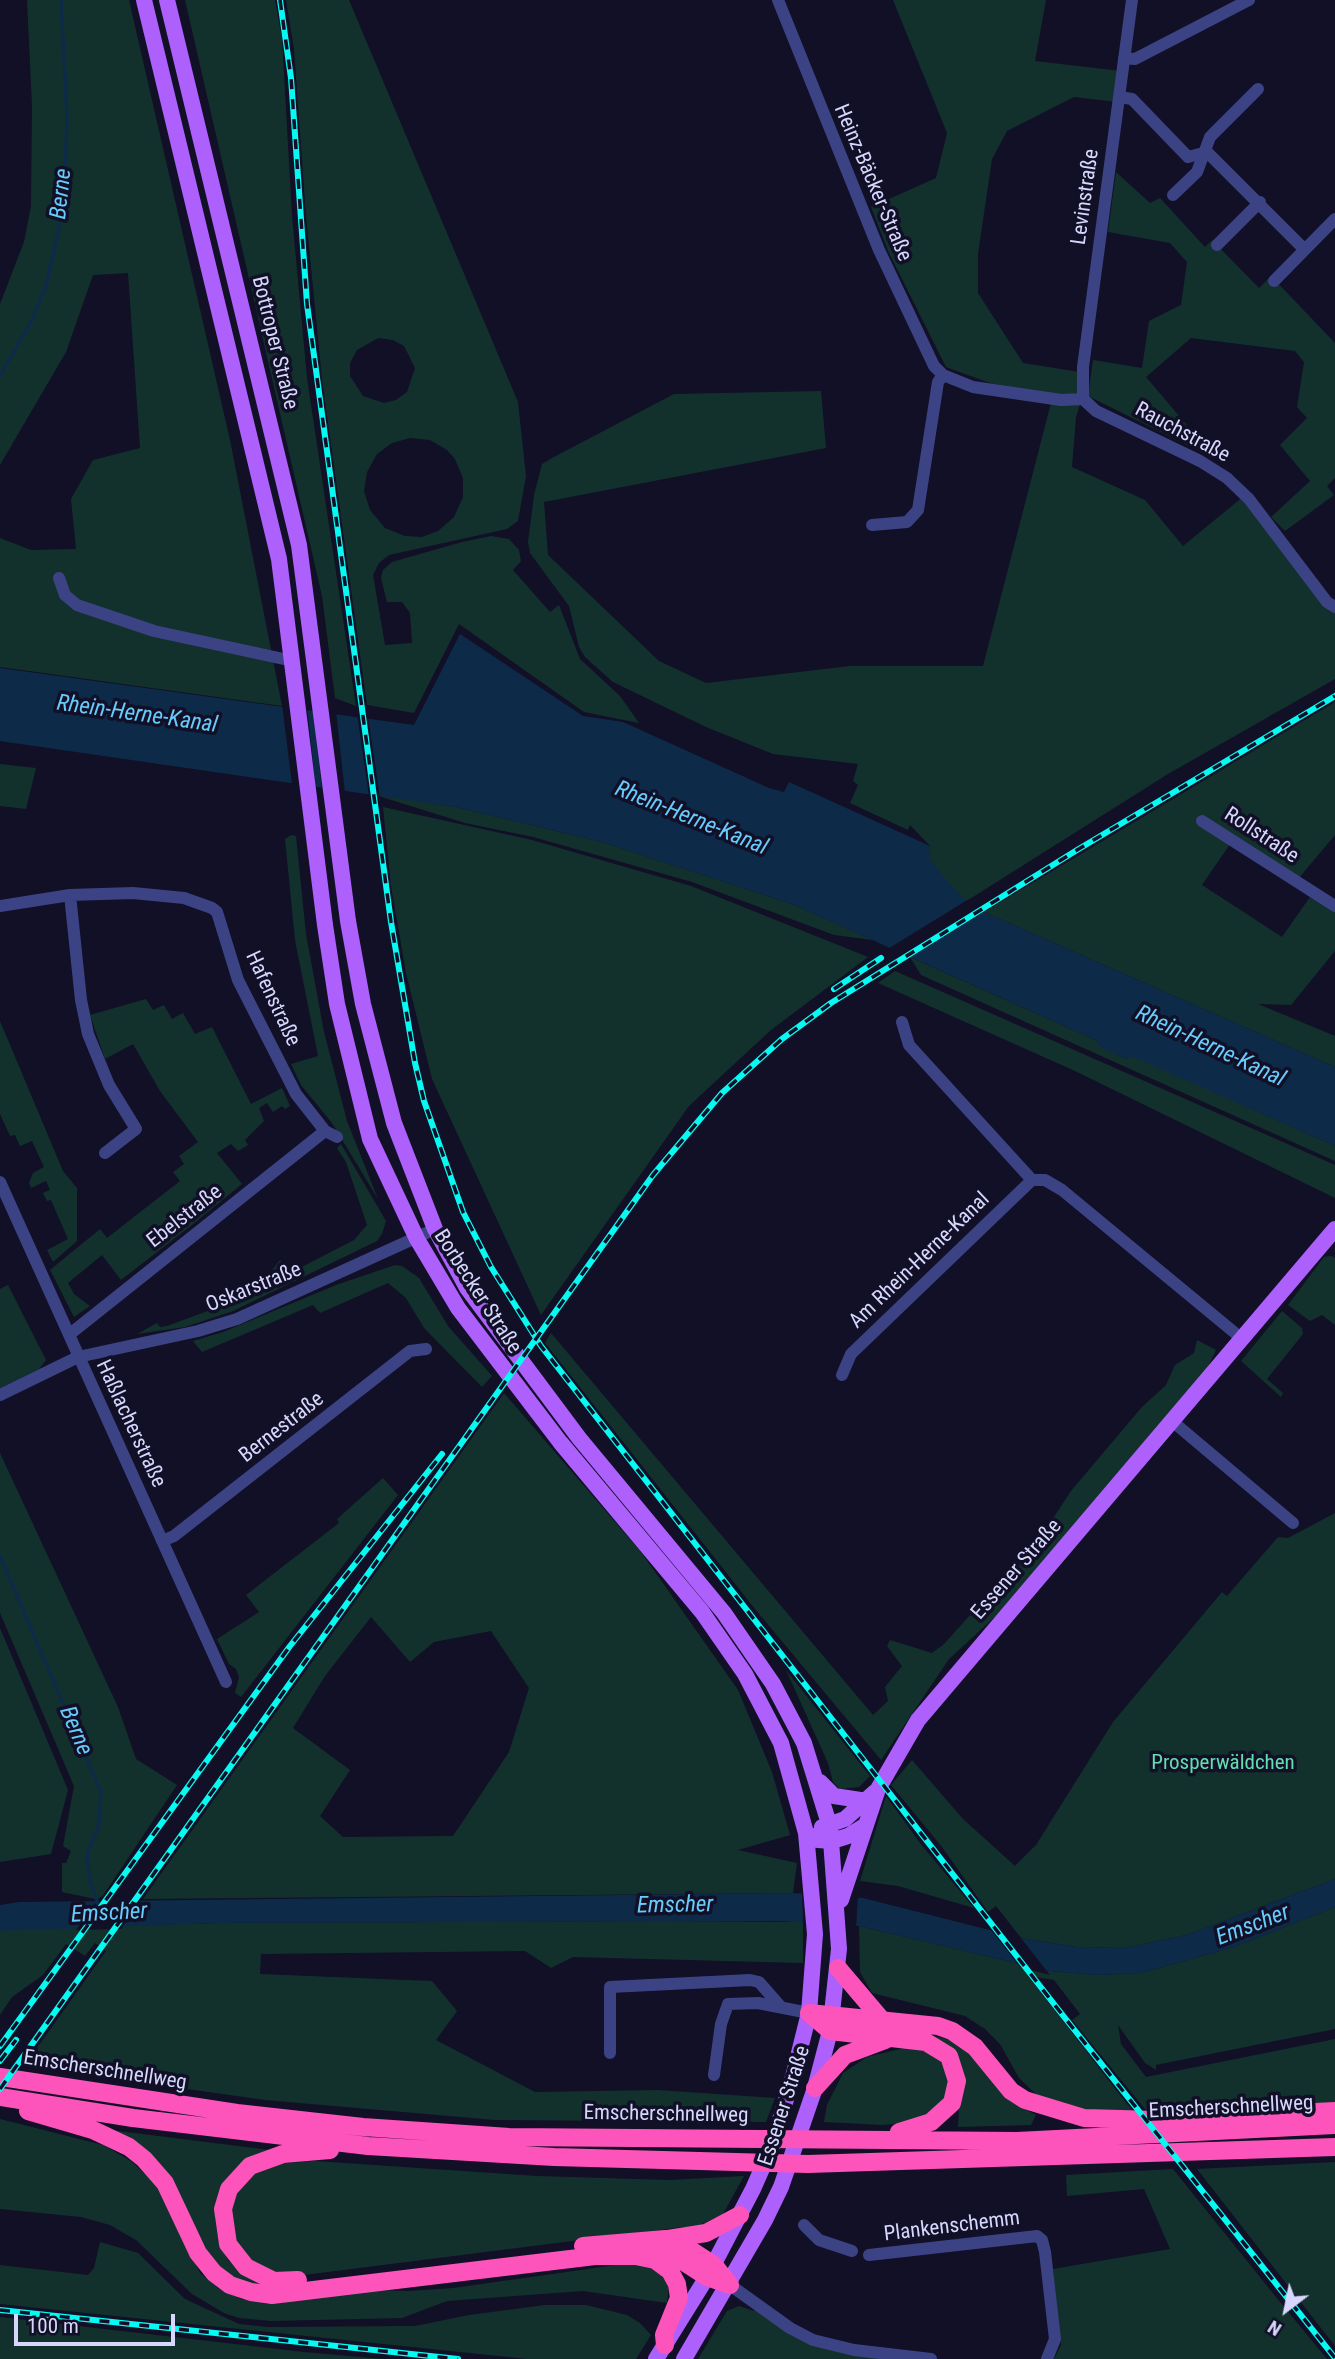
<!DOCTYPE html>
<html>
<head>
<meta charset="utf-8">
<style>
	body { margin:0 }
	#map { position:relative; width:1335px; height:2359px; overflow:hidden; background:#111027; font-family:"Roboto Condensed",sans-serif }
	canvas { display:block }
	.north { position:absolute; left:1251px; top:2275px; width:70px; height:70px; -webkit-text-stroke:5px #111027; paint-order:stroke; rotate:212deg; font-size:19px; font-weight:700; line-height:28px; text-align:center; color:#d7d7fe }
	.north::after { content:''; display:block; margin:auto; width:24px; height:32px; background:#d7d7fe; clip-path:polygon(50% 0,100% 100%,50% 72%,0 100%) }
	.scale { position:absolute; left:14px; top:2314px; width:161px; height:32px; box-sizing:border-box; border:4px solid #d7d7fe; border-top:0; padding-left:9px; font-size:21px; line-height:24px; white-space:nowrap; color:#d7d7fe; -webkit-text-stroke:5px #111027; paint-order:stroke }
</style>
</head>
<body>
<div id="map">
<canvas width="1335" height="2359"></canvas>
<div class="north">N</div>
<div class="scale">100 m</div>
</div>
<script>
const context = document.querySelector('canvas').getContext('2d');
context.lineJoin = 'round';
function paint(path, color) {
  context.fillStyle = color;
  context.fill(path, 'evenodd');
}
function poly(rows) {
  const path = new Path2D();
  for (const r of rows) {
    path.moveTo(r[0], r[1]);
    for (let i = 2; i < r.length; i += 2) path.lineTo(r[i], r[i + 1]);
  }
  return path;
}
function trace(path, color, width, dash) {
  context.strokeStyle = color;
  context.lineWidth = width;
  context.lineCap = dash ? 'butt' : 'round';
  context.setLineDash(dash || []);
  context.stroke(path);
}
function write(font, color, halo, rows, align = 'center') {
  context.font = font + ' "Roboto Condensed",sans-serif';
  context.lineWidth = 7;
  context.setLineDash([]);
  context.textBaseline = 'middle';
  context.strokeStyle = halo;
  context.fillStyle = color;
  for (const [text, x, y, turn = 0] of rows) {
    context.save();
    context.translate(x, y);
    context.rotate((+turn || 0) * Math.PI / 180);
    context.textAlign = isNaN(turn) ? turn : align;
    if (halo) context.strokeText(text, 0, 0);
    context.fillText(text, 0, 0);
    context.restore();
  }
}
paint(poly([
	[27,0,129,0,230,440,282,706,0,667,0,538,31,550,76,549,71,499,93,460,140,448,128,273,93,275,66,352,0,465,0,304,24,242,31,206,32,106],
	[185,0,275,0,282,39,292,216,307,378,356,706,335,698,322,596],
	[286,0,349,0,518,402,526,476,518,521,507,529,389,555,379,563,373,575,385,645,412,643,410,613,402,602,387,602,381,578,383,570,392,562,462,542,491,536,509,539,519,550,521,561,513,570,550,612,559,605,580,659,620,696,639,723,584,712,459,624,414,713,367,705,322,379,306,216,294,49],
	[378,338,393,340,404,346,415,368,407,392,396,400,384,403,363,396,350,376,350,363,357,350],
	[410,438,430,440,447,450,455,459,463,478,463,497,454,517,438,531,422,537,405,536,385,528,370,510,364,491,367,472,377,454,392,443],
	[893,0,1046,0,1035,61,1121,71,1117,102,1074,97,1007,131,992,159,978,254,978,293,1023,363,1080,372,1080,398,1037,394,987,382,946,367,889,253,871,207,936,178,947,133],
	[1116,172,1150,203,1160,198,1205,247,1212,240,1259,288,1271,276,1335,343,1335,478,1327,486,1334,495,1285,531,1271,517,1310,481,1280,445,1307,418,1297,407,1304,362,1295,351,1191,338,1146,377,1203,444,1203,453,1088,396,1093,360,1142,368,1149,321,1181,305,1187,262,1170,243,1108,232],
	[821,391,826,448,544,502,548,555,659,661,706,683,850,666,983,666,1052,399,1081,401,1076,417,1072,467,1145,500,1183,546,1244,496,1335,611,1335,679,1168,774,965,902,928,859,930,846,910,825,908,830,850,803,858,785,853,781,858,764,773,754,706,727,613,682,585,657,579,647,569,606,530,553,528,542,534,495,542,464,552,458,674,394],
	[1335,702,1335,835,1293,885,1230,844,1202,885,1282,937,1310,897,1335,912,1335,951,1291,1005,1258,1004,1335,1036,1335,1067,984,912],
	[0,764,36,768,26,809,0,806],
	[369,793,456,807,602,842,792,904,873,940,834,935,692,882,533,837,465,823],
	[383,807,532,840,691,886,868,957,771,1030,689,1106,541,1315,432,1079,406,973,391,886],
	[291,835,296,836,306,934,324,1032,347,1121,378,1199,332,1123,301,1085,291,1064,318,1056,295,940,285,839],
	[910,957,1098,1041,1098,1045,1127,1059,1131,1055,1335,1146,1335,1161,921,975],
	[895,971,1335,1165,1335,1198,1075,1071,878,983],
	[146,999,153,1010,164,1005,172,1019,183,1013,195,1034,212,1027,251,1104,282,1088,290,1106,285,1109,282,1106,273,1112,267,1103,259,1108,264,1121,245,1140,248,1145,238,1151,231,1144,217,1153,242,1184,192,1225,121,1280,102,1255,68,1283,74,1294,90,1306,74,1317,50,1270,100,1229,107,1238,180,1181,173,1172,184,1164,179,1156,198,1142,160,1091,133,1044,105,1059,90,1015],
	[0,1021,63,1171,77,1188,77,1241,53,1262,47,1250,68,1239,51,1200,47,1201,43,1193,50,1190,46,1181,31,1188,29,1183,33,1173,44,1167,32,1141,20,1146,15,1135,10,1136,0,1114],
	[341,1144,386,1221,382,1234,377,1241,233,1311,185,1327,137,1334,157,1323,160,1327,167,1326,221,1306,261,1284,280,1260,290,1273,354,1240,367,1225,346,1162,337,1148],
	[1331,1256,1335,1258,1335,1325,1322,1315,1310,1321,1288,1305,1324,1257],
	[395,1265,402,1266,419,1278,448,1326,492,1376,482,1387,424,1328,406,1298,388,1283,320,1313,313,1305,202,1352,193,1341,223,1332,336,1285],
	[8,1285,46,1360,39,1369,0,1388,0,1289],
	[1282,1311,1302,1328,1303,1334,1267,1379,1283,1393,1281,1397,1241,1361],
	[551,1333,873,1715,888,1701,885,1687,902,1666,887,1646,890,1640,932,1653,944,1644,1042,1535,1071,1491,1141,1408,1166,1385,1175,1365,1194,1353,1197,1340,1216,1350,1207,1369,999,1613,949,1659,881,1760,755,1609,545,1343],
	[504,1393,641,1552,738,1690,772,1772,790,1835,738,1850,797,1863,793,1893,143,1899],
	[371,1617,410,1662,434,1642,491,1631,529,1688,509,1752,453,1836,343,1837,320,1816,350,1770,293,1728,325,1676],
	[0,1453,118,1707,136,1759,177,1785,100,1900,62,1892,62,1863,66,1863,71,1851,63,1846,74,1786,0,1613],
	[383,1478,398,1495,241,1697,235,1693,239,1677,236,1669,229,1664,217,1639,259,1612,246,1595,339,1523,337,1519],
	[1335,1513,1335,1879,1186,1935,1125,1948,1077,1947,1021,1938,996,1906,988,1912,942,1847,891,1785,912,1760,963,1819,1015,1866,1036,1845,1113,1722,1222,1592,1227,1596,1278,1537,1288,1538],
	[0,1628,68,1790,51,1854,0,1862],
	[786,1670,870,1776,859,1787,840,1789,833,1782,828,1763],
	[886,1796,920,1843,974,1908,898,1886,860,1881],
	[1335,1907,1335,2029,1156,2065,1156,2070,1145,2063,1118,2025,1121,2044,1146,2077,1335,2039,1335,2106,1149,2114,1072,2020,1080,2014,1054,1980,1028,1976,1134,2113,1094,2115,1044,2102,1019,2078,1000,2044,985,2029,965,2016,872,1993,860,1972,859,1926,1050,1971,1098,1975,1141,1973,1234,1947],
	[665,1921,803,1922,803,1963,573,1957,551,1968,525,1951,261,1954,260,1974,432,1981,457,2011,436,2040,535,2092,658,2090,775,2098,766,2122,495,2120,265,2100,24,2066,106,1951,95,1943,85,1956,66,1944,43,1975,12,1997,0,2015,0,1931,20,1928,219,1923],
	[915,2032,947,2039,966,2048,1019,2106,1036,2115,1031,2125,958,2127,960,2094,957,2062],
	[904,2048,923,2048,941,2061,949,2078,945,2099,929,2114,905,2123,883,2125,824,2122,827,2105,843,2073,867,2057],
	[0,2119,103,2145,131,2161,157,2185,200,2273,218,2288,241,2299,267,2304,370,2290,409,2291,453,2288,616,2265,639,2265,658,2269,669,2284,667,2303,583,2291,447,2301,402,2318,271,2321,239,2318,224,2313,192,2294,136,2240,110,2225,81,2217,0,2209],
	[110,2130,270,2150,217,2207,215,2218,219,2243,228,2260,245,2276,270,2288,231,2278,205,2253,184,2206],
	[315,2161,537,2176,670,2180,744,2176,723,2214,702,2224,703,2229,683,2227,296,2276,258,2271,230,2240,232,2198,251,2174,272,2164],
	[1335,2162,1335,2346,1197,2169],
	[1173,2169,1280,2302,1327,2359,1054,2359,1061,2345,1053,2269,1170,2249,1144,2189,1067,2196,1066,2175],
	[100,2242,138,2253,185,2299,239,2324,268,2327,415,2326,469,2315,545,2305,586,2305,627,2315,640,2323,651,2335,636,2359,527,2359,0,2304,0,2265,88,2275,94,2268],
	[739,2306,754,2311,757,2308,773,2322,884,2359,698,2359,727,2311],
	[0,2317,304,2352,383,2359,0,2359]
]), '#13312c');
paint(poly([
	[460,634,583,716,623,722,769,788,784,792,789,782,930,846,929,859,965,901,984,912,1335,1067,1335,1146,1131,1056,1127,1059,1098,1046,1098,1041,792,904,602,842,456,807,0,741,0,668,414,725],
	[1335,1879,1335,1907,1234,1947,1141,1973,1098,1975,1050,1971,859,1926,779,1921,219,1923,0,1931,0,1905,19,1902,793,1893,863,1898,1021,1938,1077,1947,1125,1948,1186,1935]
]), '#0d2b49');
paint(poly([
	[282,704,307,707,316,789,292,785],
	[313,708,336,711,345,793,322,790],
	[357,714,368,716,380,798,369,796],
	[969,899,987,910,907,959,886,950],
	[802,1890,858,1894,856,1929,803,1925],
	[145,1895,121,1929,76,1930,100,1897],
	[988,1926,1017,1933,1050,1975,1020,1967]
]), '#111027');
trace(poly([
	[0,376,32,320,46,286,64,206,67,117,61,0],
	[0,1556,101,1792,99,1825,87,1855,90,1881,98,1904]
]), '#0d2b49', 3.5);
trace(poly([
	[778,0,879,250,934,366,943,375,973,387,1061,400,1083,399],
	[1124,58,1135,59,1249,0],
	[1119,97,1132,99,1188,157,1207,152,1304,249],
	[1173,195,1197,172,1210,137,1258,89],
	[1217,245,1260,202],
	[1274,281,1335,219],
	[1083,399,1083,367,1132,0],
	[1083,399,1096,411,1200,461,1227,478,1249,499,1327,602,1335,607],
	[872,525,907,522,918,510,938,382,943,375],
	[59,578,65,595,77,605,154,631,293,661],
	[1202,821,1335,906],
	[70,895,81,1000,88,1034,109,1085,136,1129,105,1153],
	[0,906,70,895,133,893,184,898,212,908,217,912,238,980,296,1094,325,1131,337,1137],
	[902,1022,909,1045,1032,1180,1045,1180,1062,1190,1241,1338],
	[0,1182,226,1682],
	[70,1334,325,1131],
	[842,1375,851,1354,1032,1180],
	[0,1395,78,1357,198,1331,237,1319,435,1229],
	[1172,1421,1293,1523],
	[162,1541,174,1536,410,1351,426,1349],
	[610,2053,610,1987,750,1980,759,1982,781,2007],
	[714,2075,721,2024,728,2004,758,2003,809,2013],
	[804,2225,819,2240,852,2251],
	[869,2255,1037,2236,1042,2240,1045,2252,1055,2339,1047,2359],
	[730,2285,790,2328,813,2340,854,2350,931,2359]
]), '#3c4385', 12);
trace(poly([
	[144,0,279,559,325,925,337,1004,370,1139,417,1239,458,1308,560,1442,702,1612,745,1674,781,1743,806,1833,815,1934,809,2013,794,2073,772,2146,753,2189,707,2277,656,2359],
	[167,0,299,545,348,921,363,1004,394,1123,435,1229,467,1288,579,1438,724,1613,773,1684,804,1743,830,1827,839,1949,830,2031,815,2088,781,2187,765,2220,684,2359],
	[820,1782,834,1796,867,1801],
	[822,1827,845,1819,875,1792],
	[806,1833,818,1840,832,1841,848,1836,866,1825],
	[841,1900,878,1789,918,1720,1335,1229]
]), '#ad60fc', 16);
trace(poly([
	[838,1968,882,2020],
	[809,2013,938,2026,952,2031,975,2047,1011,2091,1025,2100,1084,2118,1156,2120,1335,2111],
	[809,2013,830,2031,926,2042,949,2056,957,2081,952,2103,931,2122,899,2132],
	[0,2077,237,2113,363,2127,509,2137,1017,2141,1335,2125],
	[815,2088,845,2055,885,2040],
	[0,2097,133,2118,368,2146,554,2157,808,2164,1335,2147],
	[28,2111,93,2130,129,2147,144,2159,165,2183,198,2253,214,2273,230,2285,251,2292,272,2295,595,2256,636,2256,655,2260,670,2271,677,2284,679,2298,664,2335,665,2345],
	[668,2239,706,2233,740,2215],
	[583,2246,665,2239,683,2245,714,2265,730,2285],
	[647,2250,679,2259,707,2277,730,2285],
	[298,2280,274,2281,246,2267,228,2244,223,2209,229,2189,250,2166,283,2154,330,2150]
]), '#fc54bb', 18);
const rail = poly([
	[280,0,291,78,307,304,391,922,415,1063,424,1101,463,1212,491,1267,541,1346,1061,2013,1335,2358],
	[834,989,881,958],
	[0,2046,290,1646,442,1454],
	[0,2061,16,2040],
	[0,2089,653,1175,722,1093,782,1039,831,1003,1077,850,1335,696],
	[0,2310,458,2359]
]);
trace(rail, '#07faf2', 6);
trace(rail, '#111027', 3.5, [10]);
write('21px', '#d7d7fe', '#111027', [
	["Heinz-Bäcker-Straße",872,183,67],
	["Levinstraße",1086,197,-82],
	["Bottroper Straße",274,343,76],
	["Rauchstraße",1182,433,28],
	["Rollstraße",1261,836,33],
	["Hafenstraße",272,999,65],
	["Ebelstraße",185,1217,-38],
	["Am Rhein-Herne-Kanal",920,1261,-44],
	["Oskarstraße",254,1288,-22],
	["Borbecker Straße",477,1292,57],
	["Haßlacherstraße",130,1424,65],
	["Bernestraße",282,1428,-38],
	["Essener Straße",1017,1570,-49],
	["Emscherschnellweg",105,2071,9],
	["Essener Straße",785,2106,-72],
	["Emscherschnellweg",1231,2108,-3],
	["Emscherschnellweg",666,2115,1],
	["Plankenschemm",952,2227,-7]
]);
write('21px', '#63deaf', '#111027', [
	["Prosperwäldchen",1223,1764]
]);
write('italic 23px', '#67cbfc', '#111027', [
	["Berne",62,194,-84],
	["Rhein-Herne-Kanal",137,715,8],
	["Rhein-Herne-Kanal",691,819,22],
	["Rhein-Herne-Kanal",1210,1047,25],
	["Berne",75,1731,67],
	["Emscher",675,1906,-1],
	["Emscher",109,1914,-3],
	["Emscher",1253,1926,-21]
]);
</script>
</body>
</html>
